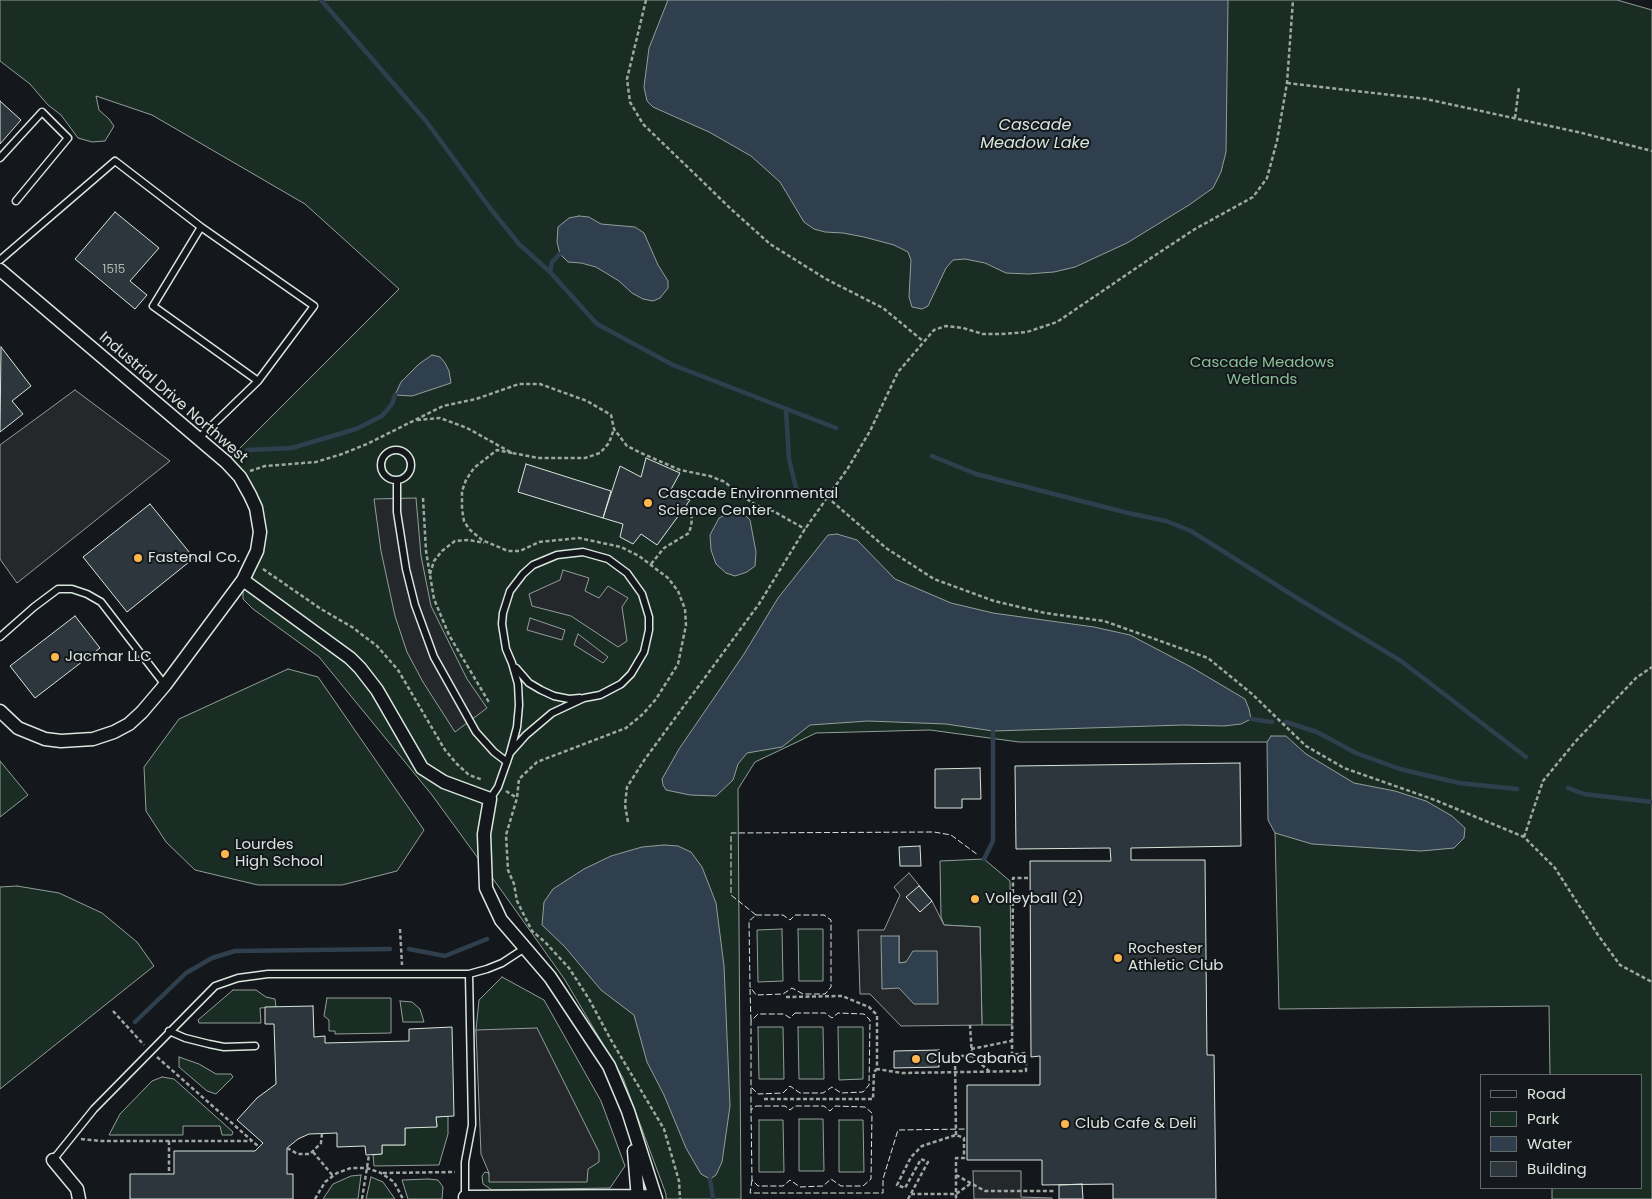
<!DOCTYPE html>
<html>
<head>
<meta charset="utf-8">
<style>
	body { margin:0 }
	#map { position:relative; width:1652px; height:1199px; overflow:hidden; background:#14181c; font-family:Poppins,sans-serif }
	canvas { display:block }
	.legend { position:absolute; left:1480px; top:1074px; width:162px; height:115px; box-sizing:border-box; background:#14181c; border:1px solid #626a69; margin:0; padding:6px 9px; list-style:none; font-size:15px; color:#d8e6dc }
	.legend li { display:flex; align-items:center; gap:10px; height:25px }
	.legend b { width:25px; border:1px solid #626a69 }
</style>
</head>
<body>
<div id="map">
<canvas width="1652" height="1199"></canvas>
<ul class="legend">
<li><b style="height:6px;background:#14181c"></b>Road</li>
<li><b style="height:14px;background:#1a2d24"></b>Park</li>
<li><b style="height:14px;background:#2f3f4d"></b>Water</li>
<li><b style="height:14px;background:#2c363c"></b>Building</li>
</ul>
</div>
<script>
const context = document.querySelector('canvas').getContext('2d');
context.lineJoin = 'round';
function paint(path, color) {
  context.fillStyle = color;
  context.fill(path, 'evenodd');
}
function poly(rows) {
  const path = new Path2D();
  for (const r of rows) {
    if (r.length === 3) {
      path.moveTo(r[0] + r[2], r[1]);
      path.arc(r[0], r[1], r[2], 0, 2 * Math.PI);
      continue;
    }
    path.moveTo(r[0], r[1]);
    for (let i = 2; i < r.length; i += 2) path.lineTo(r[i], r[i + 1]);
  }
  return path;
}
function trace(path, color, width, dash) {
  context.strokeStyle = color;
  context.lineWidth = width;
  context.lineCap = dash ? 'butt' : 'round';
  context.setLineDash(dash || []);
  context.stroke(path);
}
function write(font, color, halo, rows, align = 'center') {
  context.font = font + ' Poppins,sans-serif';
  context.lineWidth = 4;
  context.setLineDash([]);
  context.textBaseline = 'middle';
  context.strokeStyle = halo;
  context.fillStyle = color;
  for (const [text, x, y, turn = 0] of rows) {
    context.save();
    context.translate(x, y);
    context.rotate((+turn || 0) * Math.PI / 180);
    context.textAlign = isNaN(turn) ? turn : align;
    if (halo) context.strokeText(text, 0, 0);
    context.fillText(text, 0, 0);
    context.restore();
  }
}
const green = poly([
	[0,0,1617,0,1652,10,1652,1199,1552,1199,1552,1188,1641,1188,1641,1075,1550,1075,1549,1006,1279,1009,1273,742,1019,742,930,730,816,733,755,762,738,789,741,1199,666,1199,666,1194,623,1078,565,980,504,894,432,795,319,657,253,609,243,599,243,580,260,523,226,462,399,289,305,204,152,115,96,96,99,110,109,119,114,126,105,141,92,142,78,138,61,115,48,105,30,84,0,61,0,0],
	[288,669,318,677,424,830,397,871,342,885,258,885,195,870,166,842,146,811,144,767,179,719,288,669],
	[0,761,28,795,0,817,0,761],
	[984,859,1010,881,1012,1025,982,1025,980,927,944,925,941,917,940,861,984,859],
	[17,886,59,893,102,913,137,942,154,966,0,1089,0,887,17,886],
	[782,929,783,981,758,982,757,930,782,929],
	[798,929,823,929,823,981,799,981,798,929],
	[502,977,544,1000,601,1101,625,1166,610,1188,492,1190,483,1184,482,1176,485,1172,489,1173,490,1182,476,1030,479,1000,502,977],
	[233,990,256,990,266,997,275,999,276,1007,260,1008,261,1023,199,1023,198,1020,233,990],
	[327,998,391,998,391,1033,335,1034,335,1031,329,1031,329,1020,324,1016,327,998],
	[400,1001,412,1002,420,1009,424,1022,403,1022,400,1001],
	[758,1027,783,1027,784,1079,759,1079,758,1027],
	[798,1027,823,1027,824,1079,799,1079,798,1027],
	[838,1027,863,1027,863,1079,839,1080,838,1027],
	[179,1057,199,1064,216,1074,231,1074,233,1077,216,1094,207,1091,179,1067,179,1057],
	[162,1077,174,1079,233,1132,232,1135,222,1135,220,1126,183,1126,183,1135,109,1135,120,1114,152,1081,162,1077],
	[448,1116,448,1134,439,1165,374,1166,373,1155,382,1154,382,1145,405,1145,405,1128,437,1126,436,1117,448,1116],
	[799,1119,823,1119,824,1171,799,1171,799,1119],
	[759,1120,783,1120,784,1172,759,1172,759,1120],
	[839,1120,863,1120,864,1172,839,1172,839,1120],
	[361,1175,358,1199,323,1199,333,1184,351,1176,361,1175],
	[371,1177,383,1182,395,1199,366,1199,371,1177],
	[428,1179,438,1180,443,1187,442,1199,408,1199,402,1180,428,1179]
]);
paint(green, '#1a2d24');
trace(green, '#939e99', 1);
const parking = poly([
	[75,390,170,461,17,583,0,559,0,445,75,390],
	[416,498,421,556,431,606,467,679,487,708,455,732,423,682,407,652,395,616,381,551,374,499,416,498],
	[563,570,589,578,585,591,599,598,608,586,628,598,622,607,627,641,618,647,571,616,532,606,529,594,560,580,563,570],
	[530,618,565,630,562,640,527,630,530,618],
	[578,634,608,657,603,663,574,645,578,634],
	[909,873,932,901,944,925,980,927,982,1025,901,1026,870,994,860,994,858,930,884,930,900,895,894,887,909,873],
	[899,936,899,963,906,962,882,988,899,936],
	[537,1028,599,1152,599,1162,588,1169,587,1182,489,1182,489,1173,481,1154,476,1030,537,1028],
	[973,1171,1021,1171,1021,1197,1052,1198,1052,1199,974,1199,973,1171]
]);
paint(parking, '#24282b');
trace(parking, '#939e99', 1);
const water = poly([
	[668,0,1228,0,1226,152,1221,172,1213,188,1189,205,1127,243,1075,267,1054,272,1028,274,1006,273,985,263,965,259,953,260,946,268,928,306,922,309,912,307,909,297,911,260,908,252,894,245,864,237,843,233,825,232,814,229,804,222,780,182,751,156,709,132,653,107,647,101,644,87,649,48,668,0],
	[579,216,589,217,601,224,635,227,644,233,658,265,668,281,668,288,660,298,653,301,643,299,632,293,619,281,596,267,581,263,568,262,560,254,557,242,558,227,569,218,579,216],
	[432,355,440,357,445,363,449,371,451,383,412,396,395,395,401,382,419,364,432,355],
	[731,512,743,513,750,520,756,552,755,566,747,572,735,576,726,573,716,564,711,550,710,535,719,518,731,512],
	[837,534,857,540,895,579,951,603,993,613,1094,627,1130,635,1191,667,1245,699,1249,709,1251,719,1241,724,1224,726,1184,725,993,731,946,724,868,721,810,725,782,747,747,753,738,764,733,780,716,796,690,795,666,790,663,785,662,779,679,749,744,654,778,598,828,535,837,534],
	[1271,736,1286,736,1306,754,1354,783,1395,791,1426,801,1452,816,1465,828,1464,838,1454,848,1421,851,1312,844,1275,833,1268,820,1267,742,1271,736],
	[664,845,678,846,691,852,702,867,716,903,724,966,730,1106,722,1162,716,1175,710,1179,701,1174,686,1148,664,1095,647,1062,634,1015,601,990,565,947,542,925,544,902,553,889,584,869,611,856,642,847,664,845],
	[881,936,899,936,899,963,906,962,913,951,937,951,938,1004,914,1004,899,988,882,989,881,936]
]);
paint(water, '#2f3f4d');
trace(water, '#939e99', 1);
trace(poly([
	[321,0,426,121,490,208,519,244,550,272,597,324,673,365,836,428],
	[550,272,552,262,560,254],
	[786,410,789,459,796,488,802,497],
	[247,450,292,448,356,429,382,416,392,404,395,395],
	[932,456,976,474,1128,513,1166,521,1191,531,1297,598,1401,661,1526,757],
	[1251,719,1272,722],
	[1286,722,1317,732,1356,753,1400,769,1459,783,1517,789],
	[1568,788,1584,794,1652,802],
	[984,859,993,841,993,731],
	[409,949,445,956,487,939],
	[135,1022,186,973,212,958,235,951,390,949],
	[710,1179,713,1199]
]), '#2f3f4d', 4.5);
const building = poly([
	[0,101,21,120,0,144,0,101],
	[115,212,159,248,130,281,147,295,135,309,75,259,115,212],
	[1,347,31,386,12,401,23,414,0,432,1,347],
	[646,458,680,473,669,493,690,500,657,545,641,534,633,544,620,537,623,524,603,518,620,466,641,477,646,458],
	[526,464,611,491,603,518,518,492,526,464],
	[150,504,194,558,127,612,83,557,150,504],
	[75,616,100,648,35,698,10,666,75,616],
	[1240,763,1241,846,1131,848,1131,860,1205,860,1207,1055,1214,1055,1216,1199,1113,1199,1113,1184,1042,1185,1042,1160,967,1160,967,1085,1040,1085,1040,1056,1031,1057,1030,861,1111,861,1110,848,1016,849,1015,766,1240,763],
	[980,768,981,799,962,799,962,808,935,808,935,769,980,768],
	[920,846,921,866,900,866,899,847,920,846],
	[919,886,932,901,920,912,906,897,919,886],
	[313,1006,314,1037,325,1036,325,1043,409,1041,409,1029,452,1027,454,1116,436,1117,437,1127,405,1128,405,1145,382,1145,382,1154,366,1155,365,1146,337,1147,337,1133,309,1134,298,1139,287,1148,287,1174,293,1174,293,1199,130,1199,130,1174,174,1174,174,1151,255,1151,263,1143,237,1120,257,1098,276,1084,274,1024,265,1024,265,1007,313,1006],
	[939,1050,939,1067,894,1068,894,1051,939,1050],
	[1082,1184,1083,1199,1059,1199,1059,1185,1082,1184]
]);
paint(building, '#2c363c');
trace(building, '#d8e6dc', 1);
const lane = poly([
	[0,158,42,112,68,138,16,201],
	[201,227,153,306,258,381],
	[0,260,115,161,201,227,314,306,258,381,199,438],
	[396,465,15],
	[397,480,397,512,406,569,415,605,434,657,476,732,494,752,507,762],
	[0,637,34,607,58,589,72,589,87,594,101,602,165,685],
	[516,668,529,683,541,690,554,696,569,699,580,698],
	[490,799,498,787,510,753,517,727,519,705,518,684,512,663,506,649,502,624,503,613,510,591,523,574,533,565,557,555,583,552,608,559,627,573,642,594,649,617,649,630,644,652,631,674,621,684,600,695,584,698,552,713,526,735,510,753],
	[169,1031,185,1038,209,1044,224,1047,255,1046],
	[53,1160,94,1109,215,986,238,978,268,974,469,974,487,969,502,963,525,948],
	[465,1198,465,1162,472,1125,469,974]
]);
const street = poly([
	[0,270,226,462,240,477,250,495,256,508,260,532,257,551,243,580,165,685,142,712,129,724,114,732,93,739,61,741,45,739,18,728,0,711],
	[243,580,350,658,360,668,377,690,422,768,444,782,490,799,484,834,486,888,501,920,550,977,609,1066,628,1111,656,1199],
	[634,1151,638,1199],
	[53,1160,77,1189,79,1199],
	[465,1197,655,1196]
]);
trace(lane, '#d8e6dc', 9);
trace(street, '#d8e6dc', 15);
trace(poly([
	[646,0,627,79,630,102,643,124,731,209,770,244,826,279,883,308,923,341],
	[1287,83,1426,99,1582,133,1652,151],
	[1515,118,1519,87],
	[417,420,440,418,467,428,512,453,539,458,585,458,600,453,609,443,614,429],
	[512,453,497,450,474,468,466,480,462,491,462,509,464,521,469,529,482,540,508,551,520,551,539,542,579,538,621,547,639,556,668,578,678,591,685,609,686,625,678,664,656,699,643,714,626,728,537,762,519,779,517,798,506,835,508,870,514,884,517,901,532,931,545,942,569,968,589,999,611,1040,664,1129,679,1181,680,1199],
	[250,471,265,466,316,462,342,454,367,444,443,406,476,399,519,384,540,384,587,401,611,415,614,429,627,446,641,453,680,470,710,476,725,482,736,492,756,505,773,511,805,529],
	[827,497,886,548,934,579,994,601,1045,613,1104,621,1208,658,1252,694,1306,746,1344,768,1435,800,1524,837,1555,868,1598,935,1620,965,1652,982],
	[423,498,426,551,434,599,449,635,490,704],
	[651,564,664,548,689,533,691,526,692,519,690,509,686,506],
	[263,569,321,609,352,627,377,646,398,670,445,750,457,764,469,775,483,780],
	[430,574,434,561,442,551,455,541,469,540,484,543],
	[506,791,517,798],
	[628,822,625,805,627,787,645,759,759,604,805,529,848,468,870,431,898,372,934,330,946,326,963,328,983,334,1001,334,1027,332,1057,322,1154,256,1195,229,1253,197,1267,178,1277,141,1287,83,1293,0],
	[1524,837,1543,781,1575,742,1636,678,1652,667],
	[400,929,402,965],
	[786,997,842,996,869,1007,877,1015,877,1069,902,1073,1026,1071,1026,1053,1012,1055,1013,878,1028,878],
	[113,1011,144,1045],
	[971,1049,1011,1041],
	[972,1056,989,1071],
	[157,1057,259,1147],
	[764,1099,873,1099,874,1072,877,1069],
	[956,1135,955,1056,972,1056,970,1025],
	[81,1139,100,1141,251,1141],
	[169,1141,169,1174],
	[287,1148,298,1154,310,1154,321,1143,322,1133],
	[313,1152,333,1176],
	[383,1173,455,1172],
	[956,1175,985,1191,1055,1191],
	[911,1194,956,1194,970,1184],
	[315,1199,325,1182,337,1173,351,1168,367,1168,381,1173,394,1182,403,1199],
	[362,1199,369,1155],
	[908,1199,928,1162,921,1159,905,1188,897,1185,911,1157,922,1146,956,1135,964,1138,964,1158,956,1158,956,1199]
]), '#9da8a2', 2.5, [4, 2.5]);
trace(lane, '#14181c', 6);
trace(street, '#14181c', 12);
trace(poly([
	[756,915,731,895,731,833,934,832,951,835,978,855],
	[756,915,783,915,790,920,795,915,824,915,831,920,831,987,825,994,803,994,792,988,783,994,756,995,750,987,749,921,756,915],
	[750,989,751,1021],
	[795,1013,825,1013,832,1018,838,1013,864,1014,870,1020,869,1085,863,1092,841,1093,832,1087,823,1093,800,1093,790,1086,783,1093,758,1094,751,1087,751,1021,758,1014,784,1014,790,1018,795,1013],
	[751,1088,751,1110],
	[756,1106,785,1106,790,1110,795,1106,824,1106,830,1111,835,1106,865,1107,872,1113,871,1179,863,1186,841,1186,831,1179,823,1186,800,1187,790,1180,783,1186,758,1186,752,1180,751,1110,756,1106],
	[752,1180,750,1193,883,1193,883,1179,898,1130,967,1129]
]), '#d8e6dc', 1, [6, 2.5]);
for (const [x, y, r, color] of [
	[648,503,5,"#ffb74d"],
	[138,558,5,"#ffb74d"],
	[55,657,5,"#ffb74d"],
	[225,854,5,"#ffb74d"],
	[975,899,5,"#ffb74d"],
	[1118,958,5,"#ffb74d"],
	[916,1059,5,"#ffb74d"],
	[1065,1124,5,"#ffb74d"]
]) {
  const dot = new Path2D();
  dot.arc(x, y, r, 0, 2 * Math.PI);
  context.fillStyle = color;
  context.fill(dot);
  trace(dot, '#14181c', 2);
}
write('12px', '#adbab4', null, [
	["1515",114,270]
]);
write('15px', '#8ac095', '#14181c', [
	["Cascade Meadows",1262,363],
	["Wetlands",1262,380]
]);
write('15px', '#d8e6dc', '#14181c', [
	["Industrial Drive Northwest",173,398,41]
]);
write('15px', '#d8e6dc', '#14181c', [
	["Cascade Environmental",658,494],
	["Science Center",658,511],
	["Fastenal Co.",148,558],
	["Jacmar LLC",65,657],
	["Lourdes",235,845],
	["High School",235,862],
	["Volleyball (2)",985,899],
	["Rochester",1128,949],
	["Athletic Club",1128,966],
	["Club Cabana",926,1059],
	["Club Cafe & Deli",1075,1124]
], 'left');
write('italic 16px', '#d8e6dc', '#14181c', [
	["Cascade",1035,126],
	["Meadow Lake",1035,144]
]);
</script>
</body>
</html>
